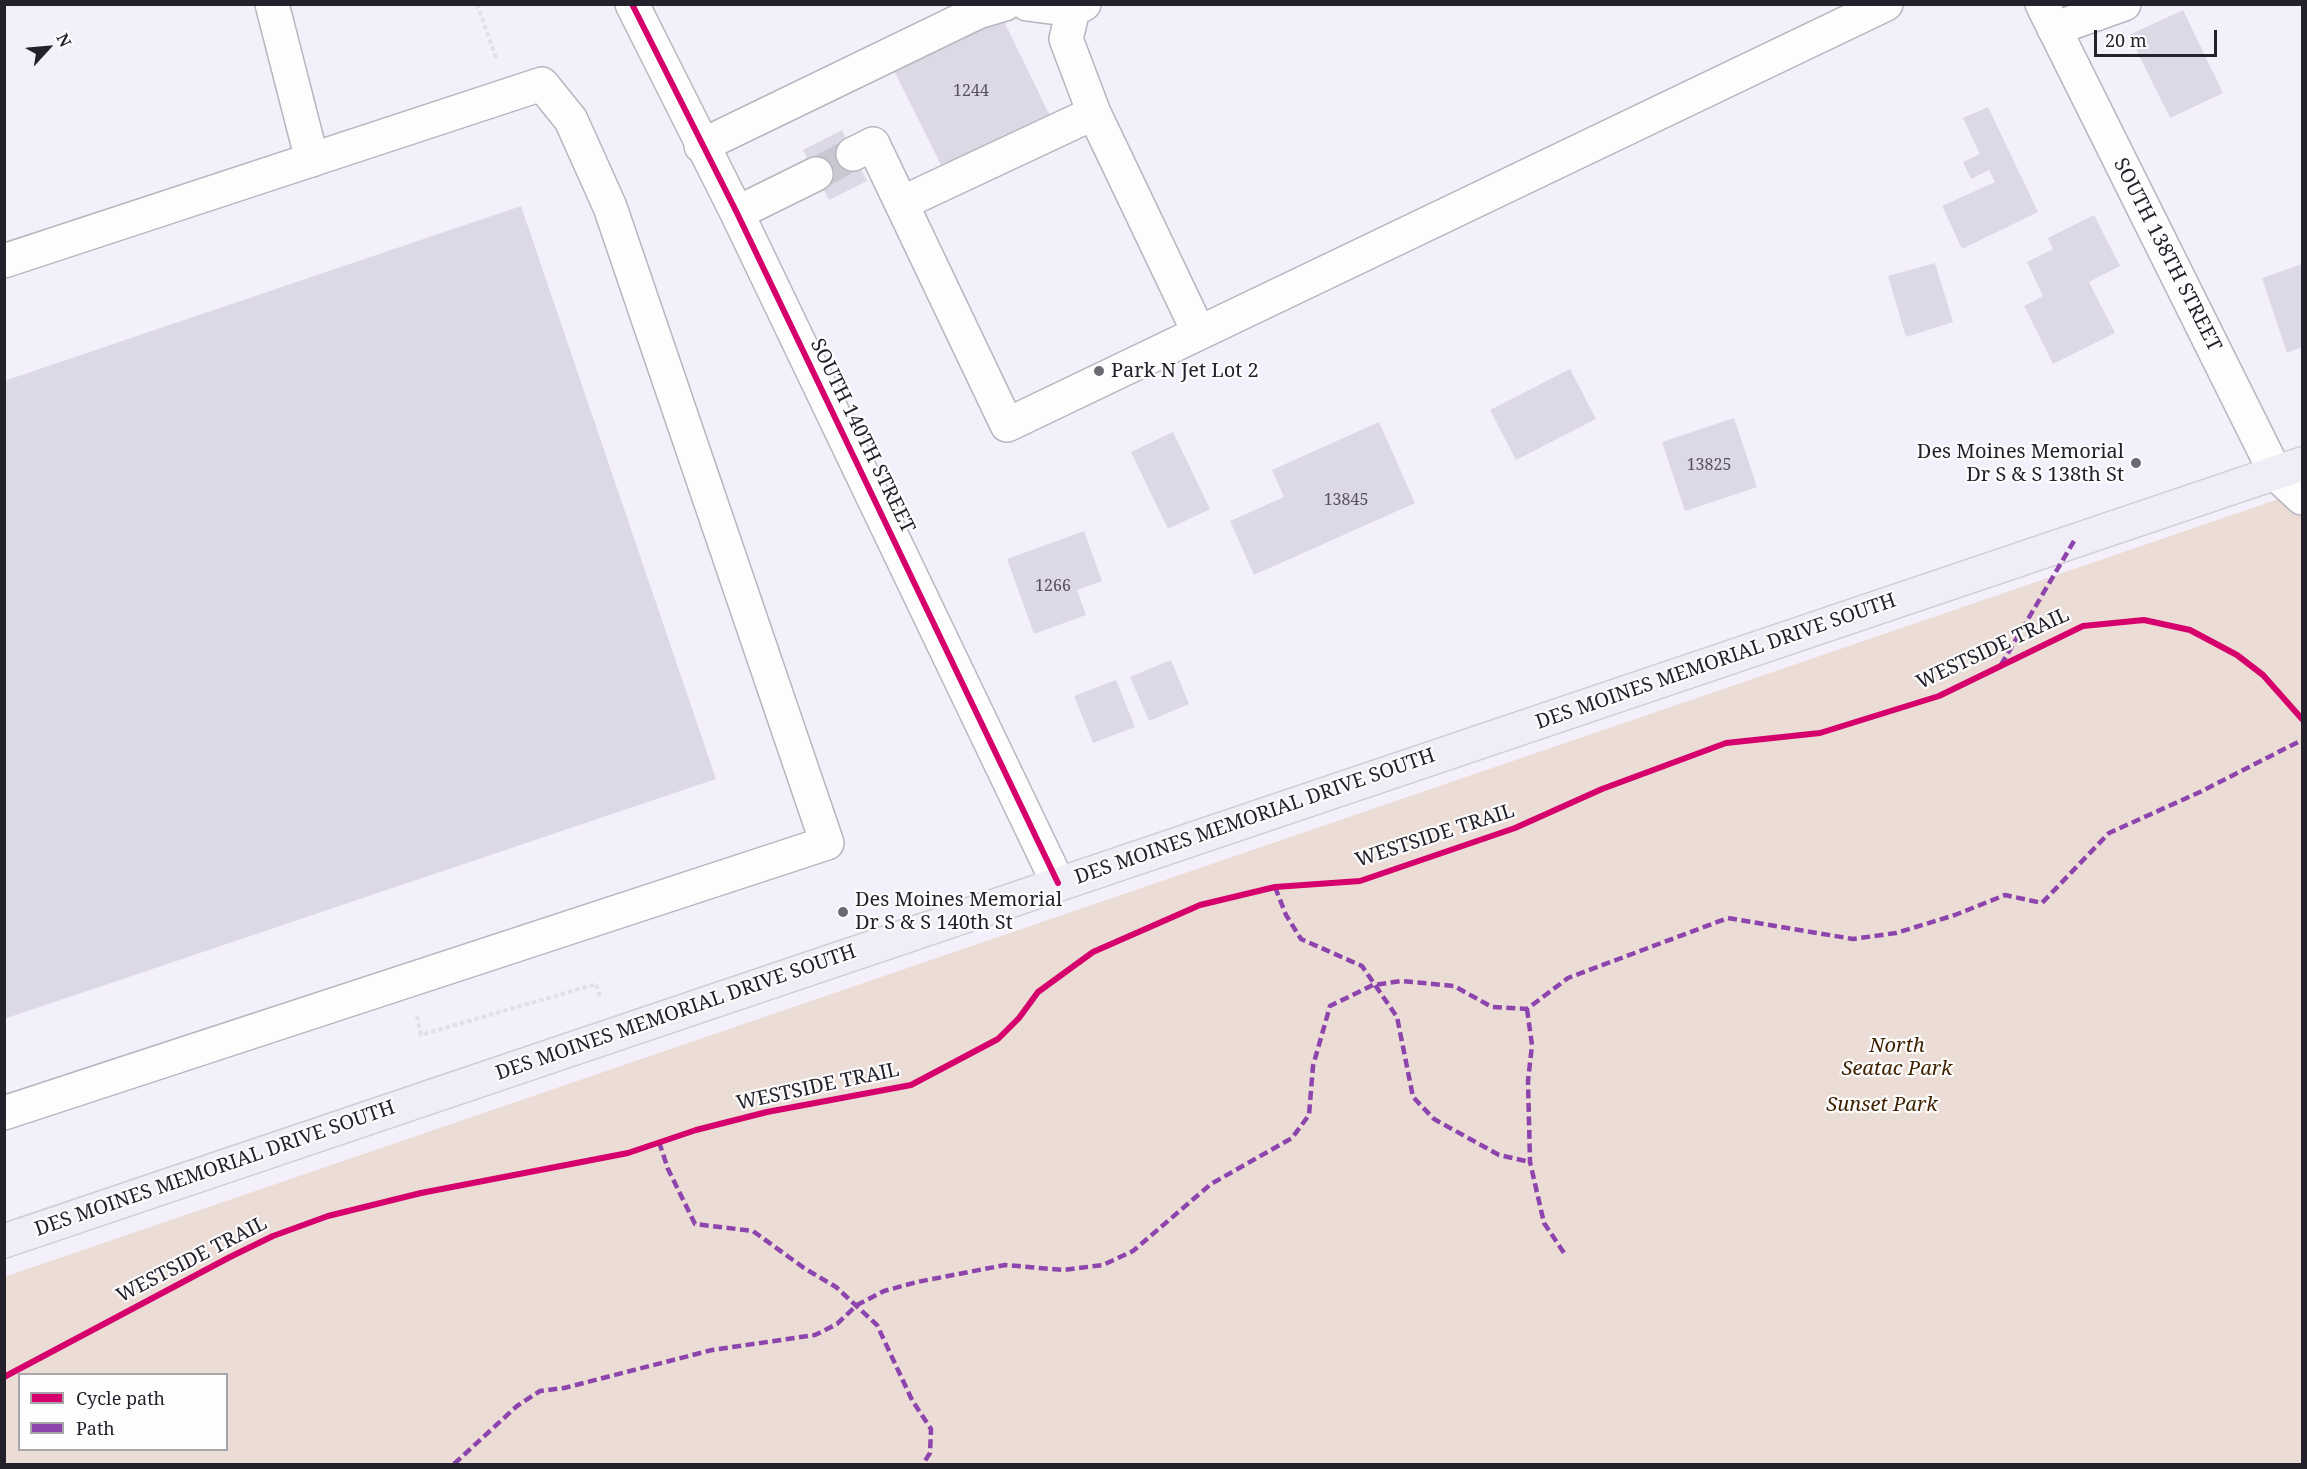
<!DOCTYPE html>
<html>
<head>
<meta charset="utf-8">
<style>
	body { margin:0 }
	#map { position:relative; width:2307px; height:1469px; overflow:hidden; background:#f4f0fb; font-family:"Noto Serif",serif }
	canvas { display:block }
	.frame { position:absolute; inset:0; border:6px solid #25212c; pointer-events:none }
	.legend { position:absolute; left:18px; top:1373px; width:210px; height:78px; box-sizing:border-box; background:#fdfdfd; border:2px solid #a7a5a9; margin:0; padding:8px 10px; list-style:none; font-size:18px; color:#25212c }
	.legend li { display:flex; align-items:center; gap:12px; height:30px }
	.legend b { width:30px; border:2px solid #a7a5a9 }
	.north { position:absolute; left:18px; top:18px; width:60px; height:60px; -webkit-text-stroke:4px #fdfdfd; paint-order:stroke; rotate:64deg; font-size:16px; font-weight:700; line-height:24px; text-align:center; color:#25212c }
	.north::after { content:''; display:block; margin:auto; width:21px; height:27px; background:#25212c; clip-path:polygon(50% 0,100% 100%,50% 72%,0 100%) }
	.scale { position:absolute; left:2094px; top:30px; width:123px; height:27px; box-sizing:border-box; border:3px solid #25212c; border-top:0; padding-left:8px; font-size:18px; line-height:21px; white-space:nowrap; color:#25212c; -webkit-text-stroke:4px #fdfdfd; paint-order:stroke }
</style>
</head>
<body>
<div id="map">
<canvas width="2307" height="1469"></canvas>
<div class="frame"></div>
<ul class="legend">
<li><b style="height:8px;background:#d6006c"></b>Cycle path</li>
<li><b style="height:8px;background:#8e44ad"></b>Path</li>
</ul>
<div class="north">N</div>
<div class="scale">20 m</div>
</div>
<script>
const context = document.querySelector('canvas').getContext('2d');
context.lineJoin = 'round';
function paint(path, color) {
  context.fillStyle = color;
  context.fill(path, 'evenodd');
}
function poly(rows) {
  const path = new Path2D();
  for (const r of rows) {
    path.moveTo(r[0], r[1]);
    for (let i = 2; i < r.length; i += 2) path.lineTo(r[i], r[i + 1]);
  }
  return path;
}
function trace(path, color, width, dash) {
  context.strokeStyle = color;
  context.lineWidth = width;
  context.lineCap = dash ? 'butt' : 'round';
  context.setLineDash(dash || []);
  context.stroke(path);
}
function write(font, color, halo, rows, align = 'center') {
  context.font = font + ' "Noto Serif",serif';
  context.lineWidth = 4.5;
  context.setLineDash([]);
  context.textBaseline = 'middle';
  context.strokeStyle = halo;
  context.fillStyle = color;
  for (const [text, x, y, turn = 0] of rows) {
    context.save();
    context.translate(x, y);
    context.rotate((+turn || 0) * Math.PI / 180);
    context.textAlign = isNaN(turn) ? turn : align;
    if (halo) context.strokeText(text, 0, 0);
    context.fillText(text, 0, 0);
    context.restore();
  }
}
paint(poly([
	[2302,491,2302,1464,5,1464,4,1277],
	[20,1374,226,1374,226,1450,20,1450]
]), '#ebdcd5');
paint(poly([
	[2183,10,2223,93,2170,118,2129,35],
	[999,11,1051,118,944,171,891,65],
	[1988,107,2038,212,1962,249,1942,206,1995,182,1989,170,1971,179,1963,162,1980,154,1963,118],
	[842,130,867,181,829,200,803,150],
	[521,206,716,779,4,1019,4,381],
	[2094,215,2120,266,2089,282,2115,333,2053,364,2024,306,2043,296,2027,262,2053,249,2048,238],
	[1935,263,1953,322,1906,337,1888,276],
	[2302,264,2302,347,2287,353,2262,278],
	[1570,369,1596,419,1516,460,1490,410],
	[1734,418,1757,487,1685,511,1662,442],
	[1379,422,1415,503,1254,575,1230,521,1284,497,1272,470],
	[1173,432,1210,509,1168,529,1131,452],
	[1084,531,1102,581,1077,590,1086,615,1034,634,1007,559],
	[1171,660,1189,704,1149,721,1130,677],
	[1116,680,1135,727,1093,743,1074,696]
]), '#ddd8e5');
trace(poly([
	[816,174,853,154]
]), '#cbc7d2', 33, [33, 16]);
const minor = poly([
	[272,4,312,160],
	[632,4,737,213,1058,883],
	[1027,4,1073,10,1084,4],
	[2042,4,2276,474,2302,498],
	[1073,10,1066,39,1094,113,1199,333],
	[2054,29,2124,4],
	[701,146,978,12,1005,4],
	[853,154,873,144,1007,425,1886,4],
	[902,203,1094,113],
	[737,213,816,174],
	[4,261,542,84,571,120,610,207,827,843,4,1113]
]);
const major = poly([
	[4,1241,2302,464]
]);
trace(minor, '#b8b5be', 36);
trace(major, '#cfcdd3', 36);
trace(poly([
	[477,4,497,60],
	[417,1016,421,1035,596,984,601,999]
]), '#e1e0e4', 4, [4.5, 3]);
trace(minor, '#fdfdfe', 33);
trace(major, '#f1edf7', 33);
trace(poly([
	[2001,665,2074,541],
	[1275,887,1286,915,1301,939,1362,966,1397,1017,1413,1097,1434,1119,1499,1155,1530,1162],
	[1527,1009,1532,1045,1528,1081,1530,1162,1544,1223,1566,1256],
	[659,1142,668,1169,695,1224,753,1231,804,1268,836,1287,877,1325,912,1400,931,1429,930,1453,923,1464],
	[454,1464,517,1406,540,1391,564,1388,712,1350,815,1335,837,1324,857,1305,884,1291,917,1282,1005,1265,1063,1270,1103,1265,1133,1251,1211,1184,1292,1138,1309,1115,1313,1066,1330,1006,1373,985,1402,981,1454,986,1492,1007,1527,1009,1568,978,1728,918,1853,939,1896,933,1955,915,2005,895,2042,903,2109,833,2200,792,2302,740]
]), '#8e44ad', 4.5, [9, 4.5]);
trace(poly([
	[632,4,737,213,1058,883],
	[4,1377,230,1257,273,1236,328,1216,421,1193,628,1153,696,1130,767,1112,911,1085,998,1039,1019,1018,1038,992,1093,952,1200,905,1275,887,1360,881,1515,828,1602,789,1726,743,1820,733,1939,696,2083,626,2144,620,2190,630,2237,655,2263,675,2302,719]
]), '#d6006c', 6);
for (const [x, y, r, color] of [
	[1099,371,6,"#6d6974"],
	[2136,463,6,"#6d6974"],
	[843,912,6,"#6d6974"]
]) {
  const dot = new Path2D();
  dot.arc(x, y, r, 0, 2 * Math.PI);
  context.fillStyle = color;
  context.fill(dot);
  trace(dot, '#fdfdfd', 2);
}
write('16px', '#55515c', null, [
	["1244",971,91],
	["13825",1709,465],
	["13845",1346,500],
	["1266",1053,586]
]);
write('20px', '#25212c', '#fdfdfd', [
	["SOUTH 138TH STREET",2167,255,63],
	["SOUTH 140TH STREET",862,436,64],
	["WESTSIDE TRAIL",1993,649,-25],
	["DES MOINES MEMORIAL DRIVE SOUTH",1716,662,-19],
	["DES MOINES MEMORIAL DRIVE SOUTH",1255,817,-19],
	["WESTSIDE TRAIL",1435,836,-18],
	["DES MOINES MEMORIAL DRIVE SOUTH",676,1013,-19],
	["WESTSIDE TRAIL",818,1087,-12],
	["DES MOINES MEMORIAL DRIVE SOUTH",215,1169,-19],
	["WESTSIDE TRAIL",192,1260,-27]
]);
write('20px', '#25212c', '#fdfdfd', [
	["Park N Jet Lot 2",1111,371],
	["Des Moines Memorial",2124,452,"right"],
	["Dr S & S 138th St",2124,475,"right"],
	["Des Moines Memorial",855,900],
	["Dr S & S 140th St",855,923]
], 'left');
write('italic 20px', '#402200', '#fdfdfd', [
	["North",1897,1046],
	["Seatac Park",1897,1069],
	["Sunset Park",1882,1105]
]);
</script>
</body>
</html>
